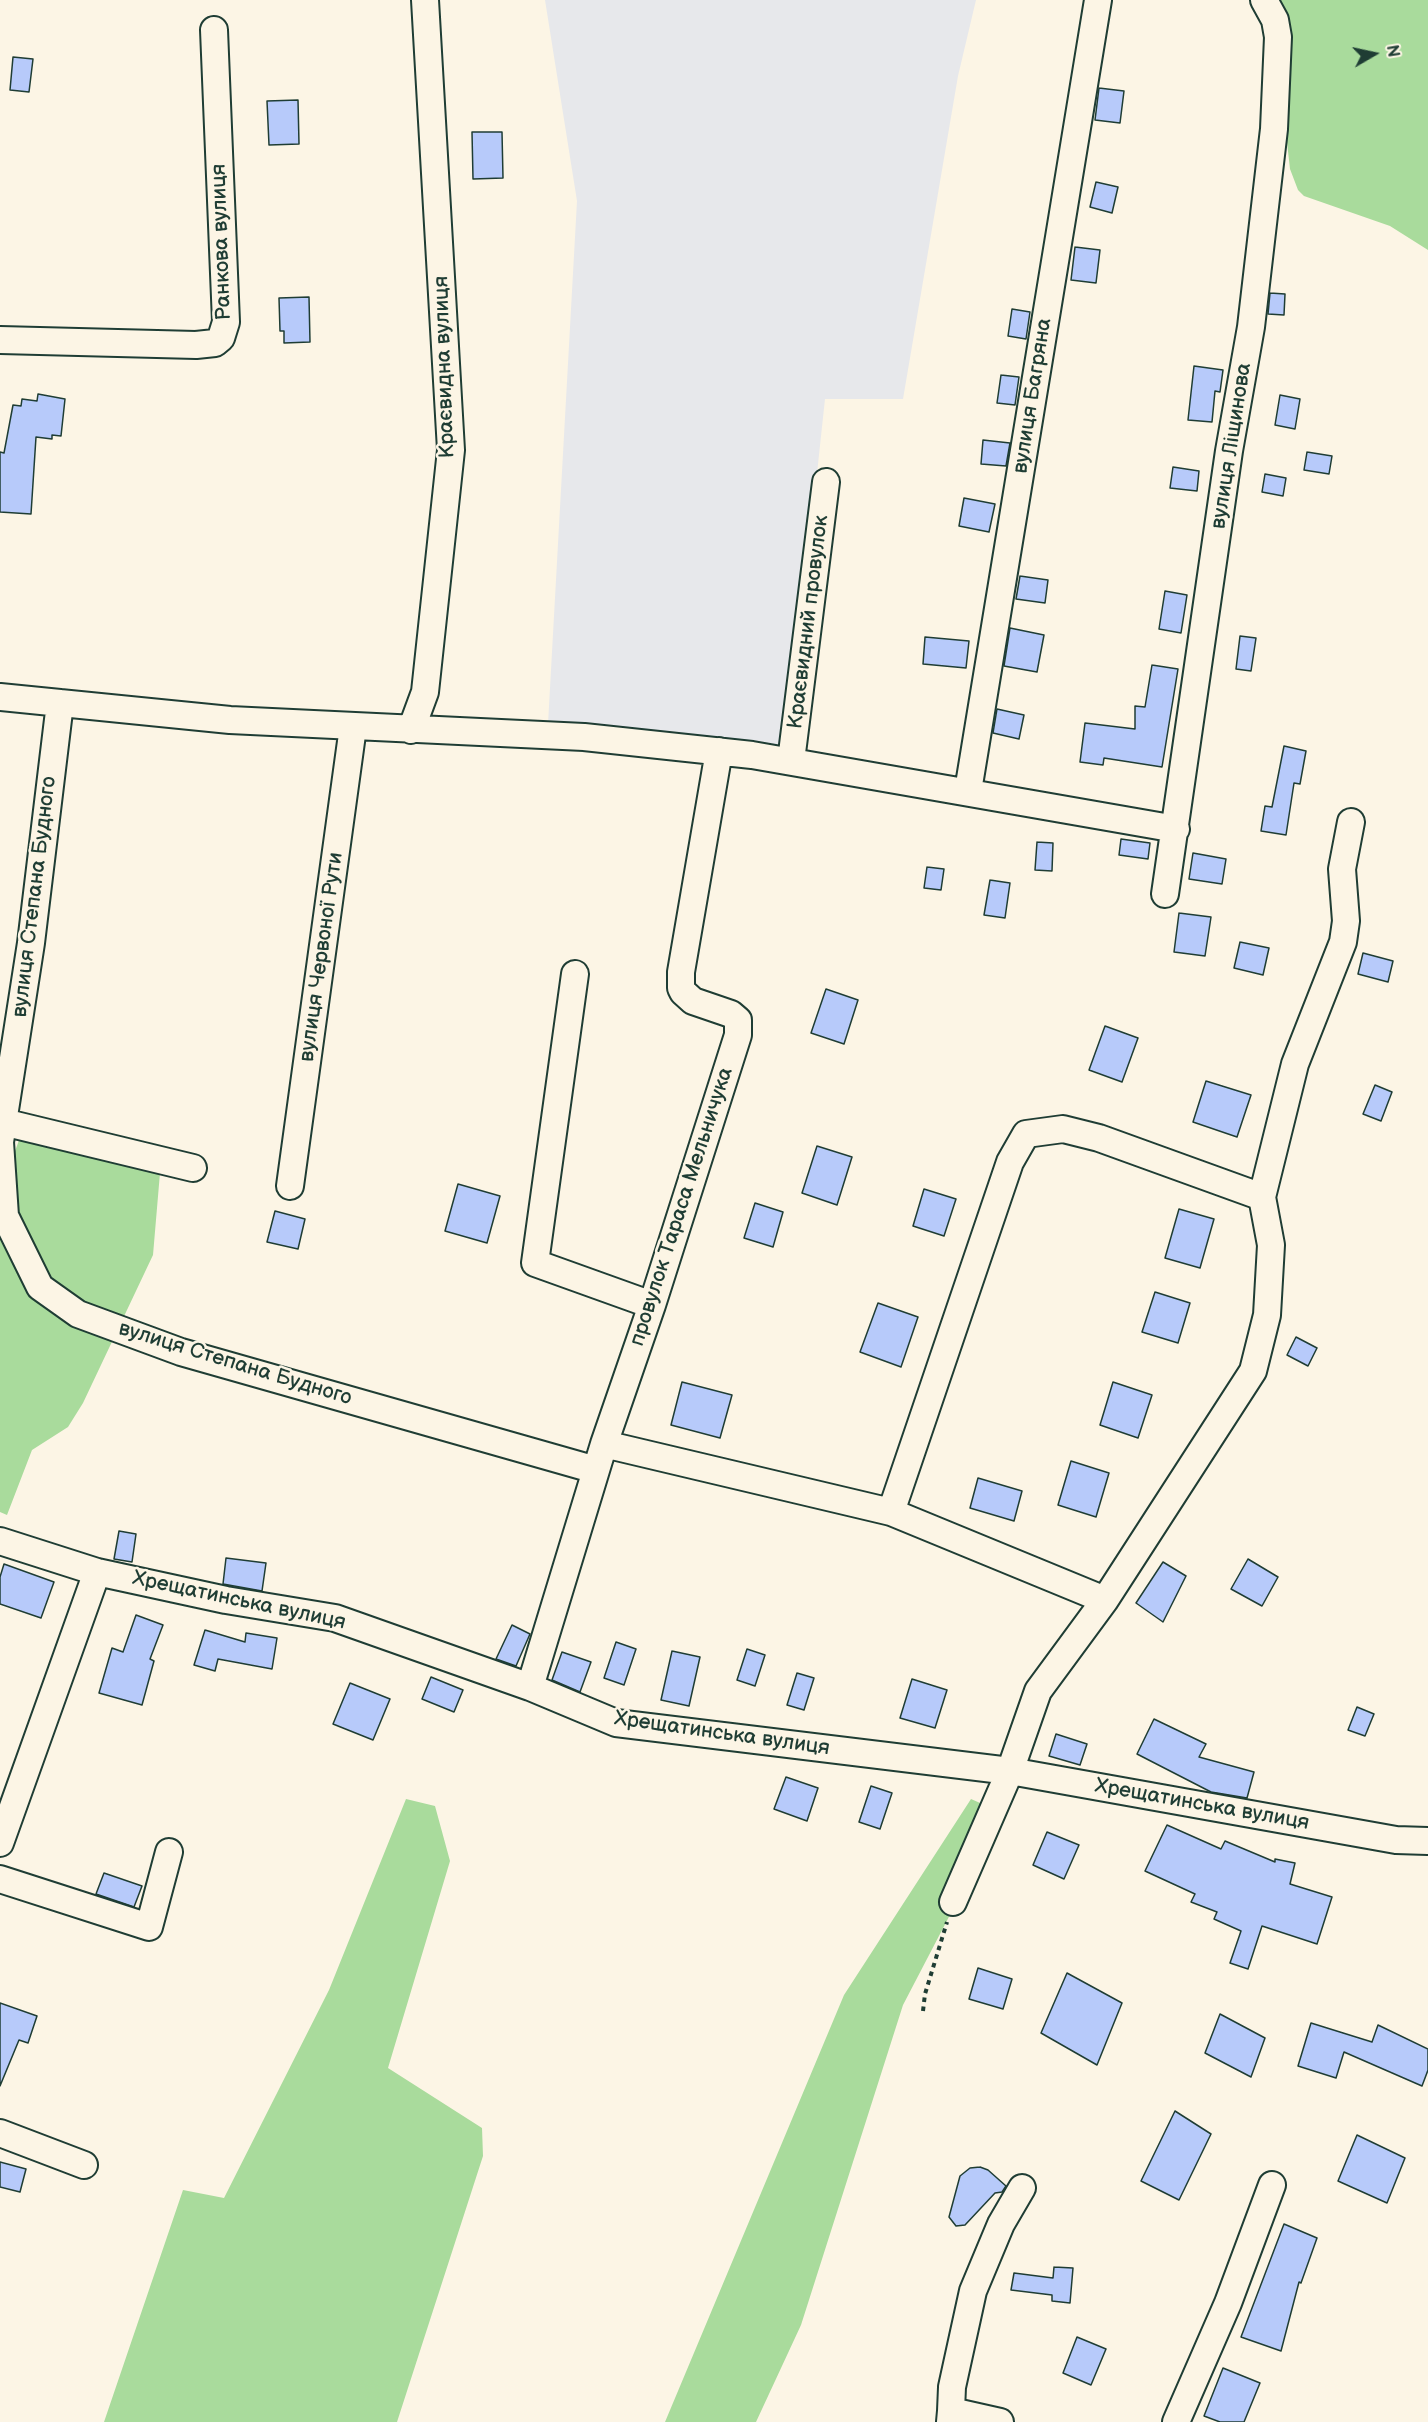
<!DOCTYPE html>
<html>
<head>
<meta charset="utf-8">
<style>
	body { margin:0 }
	#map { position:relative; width:1428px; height:2422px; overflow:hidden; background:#fcf5e5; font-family:"Balsamiq Sans",sans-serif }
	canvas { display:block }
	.north { position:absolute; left:1344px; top:24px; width:60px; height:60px; -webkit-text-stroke:4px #fcf5e5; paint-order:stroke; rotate:81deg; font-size:16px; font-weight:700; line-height:24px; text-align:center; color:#1f3d34 }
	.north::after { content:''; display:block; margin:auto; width:21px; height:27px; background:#1f3d34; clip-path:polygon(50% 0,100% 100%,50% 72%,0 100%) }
</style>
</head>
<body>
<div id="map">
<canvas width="1428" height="2422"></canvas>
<div class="north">N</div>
</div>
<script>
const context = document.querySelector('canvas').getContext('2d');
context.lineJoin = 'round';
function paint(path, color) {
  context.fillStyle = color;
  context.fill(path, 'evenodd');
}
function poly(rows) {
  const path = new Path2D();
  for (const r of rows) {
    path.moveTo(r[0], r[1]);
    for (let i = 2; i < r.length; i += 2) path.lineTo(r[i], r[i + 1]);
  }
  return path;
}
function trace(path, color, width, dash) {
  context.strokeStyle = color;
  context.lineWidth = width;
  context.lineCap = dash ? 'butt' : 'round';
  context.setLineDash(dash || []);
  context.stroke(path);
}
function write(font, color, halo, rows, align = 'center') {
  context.font = font + ' "Balsamiq Sans",sans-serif';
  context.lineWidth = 5;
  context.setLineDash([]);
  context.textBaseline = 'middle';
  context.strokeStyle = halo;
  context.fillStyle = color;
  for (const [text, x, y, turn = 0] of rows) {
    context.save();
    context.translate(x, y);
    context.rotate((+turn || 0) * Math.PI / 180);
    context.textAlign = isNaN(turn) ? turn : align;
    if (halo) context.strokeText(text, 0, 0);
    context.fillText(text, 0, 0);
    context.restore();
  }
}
paint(poly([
	[545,0,976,0,958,76,903,399,825,399,787,752,548,724,577,201]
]), '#e7e8eb');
paint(poly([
	[1271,0,1428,0,1428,250,1390,226,1304,196,1298,190,1290,169],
	[21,1135,161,1161,153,1255,83,1403,68,1427,32,1450,7,1515,0,1512,0,1191],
	[406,1799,435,1806,450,1861,388,2068,482,2128,483,2156,397,2422,104,2422,183,2190,224,2198,329,1990],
	[971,1799,1003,1813,903,2005,801,2325,756,2422,665,2422,844,1995]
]), '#a9db9c');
const building = poly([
	[13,57,33,59,29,92,10,90,13,57],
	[1099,88,1124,91,1120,123,1095,120,1099,88],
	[298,100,299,144,269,145,267,101,298,100],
	[472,132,502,132,503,178,473,179,472,132],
	[1096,182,1118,187,1112,213,1090,207,1096,182],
	[1075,247,1100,250,1096,283,1071,280,1075,247],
	[1270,293,1285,294,1284,315,1268,314,1270,293],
	[309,297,310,342,284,343,284,331,280,331,279,298,309,297],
	[1012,309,1030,312,1026,339,1008,336,1012,309],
	[1194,366,1223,370,1220,392,1215,391,1212,422,1188,420,1194,366],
	[1001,375,1019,377,1015,405,997,403,1001,375],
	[38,394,65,399,61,436,52,435,52,439,36,437,31,514,0,512,0,452,4,453,13,405,21,406,22,399,37,401,38,394],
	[1280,395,1300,399,1295,429,1275,425,1280,395],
	[983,440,1010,443,1006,466,981,464,983,440],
	[1307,452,1332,456,1329,474,1304,470,1307,452],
	[1173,467,1199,471,1197,491,1170,488,1173,467],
	[1265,474,1286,478,1283,496,1262,492,1265,474],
	[964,498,995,504,989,532,959,526,964,498],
	[1020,576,1048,580,1045,603,1016,599,1020,576],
	[1165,591,1187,595,1181,633,1159,629,1165,591],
	[1010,628,1044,635,1037,672,1004,666,1010,628],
	[1240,636,1256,638,1251,671,1236,669,1240,636],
	[925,637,969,641,966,668,923,664,925,637],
	[1152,665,1178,669,1162,767,1104,758,1103,765,1080,762,1085,723,1135,729,1135,706,1145,707,1152,665],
	[997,709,1024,715,1019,739,993,733,997,709],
	[1284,746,1306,751,1300,784,1294,783,1286,835,1261,831,1265,806,1272,807,1284,746],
	[1121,839,1150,843,1148,859,1119,855,1121,839],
	[1037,842,1053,843,1052,871,1035,870,1037,842],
	[1193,853,1226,859,1222,884,1189,879,1193,853],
	[927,867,944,869,941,890,924,888,927,867],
	[990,880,1010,883,1005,918,984,915,990,880],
	[1179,913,1211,917,1205,956,1174,952,1179,913],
	[1240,942,1269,948,1263,975,1234,968,1240,942],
	[1363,953,1393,961,1388,982,1358,974,1363,953],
	[826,989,858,1000,844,1044,811,1033,826,989],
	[1105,1026,1138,1038,1122,1082,1089,1070,1105,1026],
	[1206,1081,1251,1095,1237,1137,1193,1122,1206,1081],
	[1375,1085,1392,1092,1381,1121,1363,1114,1375,1085],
	[817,1146,852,1157,837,1205,802,1193,817,1146],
	[458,1184,500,1196,487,1243,445,1231,458,1184],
	[924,1189,956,1199,944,1236,913,1226,924,1189],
	[755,1203,783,1212,773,1247,744,1238,755,1203],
	[1179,1209,1214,1219,1200,1268,1165,1258,1179,1209],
	[275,1211,305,1219,298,1249,267,1242,275,1211],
	[1155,1292,1190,1303,1178,1343,1142,1332,1155,1292],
	[878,1303,918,1317,901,1367,860,1352,878,1303],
	[1296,1337,1317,1348,1308,1366,1287,1355,1296,1337],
	[682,1382,732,1395,720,1438,671,1425,682,1382],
	[1113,1382,1152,1395,1138,1438,1100,1425,1113,1382],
	[1071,1461,1109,1473,1096,1517,1058,1505,1071,1461],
	[978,1478,1022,1491,1014,1521,970,1508,978,1478],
	[119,1531,136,1534,132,1562,114,1559,119,1531],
	[226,1558,266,1563,262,1591,223,1584,226,1558],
	[1248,1559,1278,1577,1262,1606,1231,1589,1248,1559],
	[1163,1562,1186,1576,1163,1622,1136,1603,1163,1562],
	[4,1564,54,1582,41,1618,0,1604,0,1577,4,1564],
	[136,1615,163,1625,150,1659,154,1661,142,1705,99,1693,112,1648,123,1652,136,1615],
	[512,1625,530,1634,516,1666,496,1659,512,1625],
	[205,1630,245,1642,246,1633,277,1638,272,1669,218,1659,215,1671,194,1665,205,1630],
	[616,1642,636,1649,624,1685,604,1678,616,1642],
	[747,1649,765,1655,755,1686,737,1680,747,1649],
	[672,1651,700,1657,689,1706,661,1700,672,1651],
	[562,1652,591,1662,580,1692,552,1680,562,1652],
	[797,1673,814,1678,804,1710,787,1705,797,1673],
	[431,1677,463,1690,454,1712,422,1699,431,1677],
	[912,1679,947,1690,935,1728,900,1718,912,1679],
	[350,1683,390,1699,373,1740,333,1724,350,1683],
	[1357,1707,1374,1714,1365,1736,1348,1730,1357,1707],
	[1154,1719,1206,1744,1199,1757,1254,1772,1247,1798,1211,1792,1137,1754,1154,1719],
	[1056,1734,1087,1744,1080,1765,1049,1756,1056,1734],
	[786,1777,818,1788,807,1821,774,1809,786,1777],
	[871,1786,892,1793,880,1829,859,1822,871,1786],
	[1167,1825,1221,1849,1225,1841,1275,1862,1275,1859,1295,1863,1290,1884,1332,1897,1317,1944,1262,1926,1248,1969,1230,1963,1241,1931,1214,1919,1217,1912,1191,1902,1195,1894,1145,1871,1167,1825],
	[1047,1832,1079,1845,1064,1879,1033,1865,1047,1832],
	[104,1873,142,1886,134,1907,96,1894,104,1873],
	[978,1968,1012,1979,1003,2009,969,1999,978,1968],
	[1067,1973,1122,2003,1097,2065,1041,2033,1067,1973],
	[0,2003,37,2016,28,2043,19,2040,0,2086,0,2003],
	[1220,2014,1265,2038,1251,2077,1205,2053,1220,2014],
	[1311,2023,1372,2042,1378,2025,1428,2049,1428,2070,1422,2086,1344,2052,1336,2078,1298,2066,1311,2023],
	[1175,2111,1211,2134,1179,2200,1141,2181,1175,2111],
	[1357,2135,1405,2158,1387,2203,1338,2181,1357,2135],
	[0,2162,26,2169,20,2192,0,2187,0,2162],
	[980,2167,988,2170,1006,2186,1002,2192,995,2193,965,2225,956,2226,949,2217,960,2176,970,2168,980,2167],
	[1284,2224,1317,2238,1301,2283,1299,2282,1281,2351,1241,2337,1284,2224],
	[1054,2267,1073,2268,1070,2303,1052,2301,1052,2295,1011,2290,1014,2273,1053,2278,1054,2267],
	[1077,2337,1106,2349,1091,2385,1063,2373,1077,2337],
	[1223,2368,1260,2383,1244,2422,1220,2422,1204,2416,1223,2368]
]);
paint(building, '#b7cafa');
trace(building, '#1f3d34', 1.5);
const minor = poly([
	[0,340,196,345,215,343,221,338,226,322,214,30],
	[0,697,230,720,584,737,752,755,1176,829],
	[60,703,31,943,0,1142,5,1216,40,1287,78,1314,181,1352,596,1470],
	[411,730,425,692,451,450,425,0],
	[791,761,826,482],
	[968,791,1098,0],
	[1165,894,1229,451,1251,327,1274,129,1278,37,1275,20,1264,0],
	[575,974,535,1263,652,1305],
	[3,1122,193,1168],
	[290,1186,353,727],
	[1262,1197,1295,1064,1343,942,1346,921,1342,869,1351,822],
	[604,1444,891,1512,1105,1600],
	[891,1512,1010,1162,1026,1134,1063,1129,1099,1138,1262,1197,1271,1245,1267,1315,1253,1371,1105,1600,1038,1691,1010,1771,953,1902],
	[0,1541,97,1572,226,1600,335,1618,530,1687,616,1723,1010,1771,1396,1840,1428,1841],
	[530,1687,604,1444,652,1305,738,1035,738,1020,731,1014,693,1001,683,992,681,988,681,972,719,751],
	[0,1843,97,1572],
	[0,1879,149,1927,169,1852],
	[0,2133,84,2165],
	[951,2411,952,2387,973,2291,1001,2224,1022,2188],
	[950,2422,951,2411,1000,2422],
	[1176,2422,1228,2303,1272,2185]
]);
trace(minor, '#1f3d34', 30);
trace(poly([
	[923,2011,925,1994,947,1922]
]), '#1f3d34', 4, [4.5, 4.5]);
trace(minor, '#fcf5e5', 26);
write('21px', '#1f3d34', '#fcf5e5', [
	["Ранкова вулиця",222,242,-92],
	["Краєвидна вулиця",445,367,-92],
	["вулиця Багряна",1033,396,-81],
	["вулиця Ліщинова",1232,446,-81],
	["Краєвидний провулок",809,622,-83],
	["вулиця Степана Будного",35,897,-83],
	["вулиця Червоної Рути",322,957,-82],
	["провулок Тараса Мельничука",682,1207,-72],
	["вулиця Степана Будного",235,1364,17],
	["Хрещатинська вулиця",239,1601,12],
	["Хрещатинська вулиця",722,1734,8],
	["Хрещатинська вулиця",1202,1805,10]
]);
</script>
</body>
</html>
